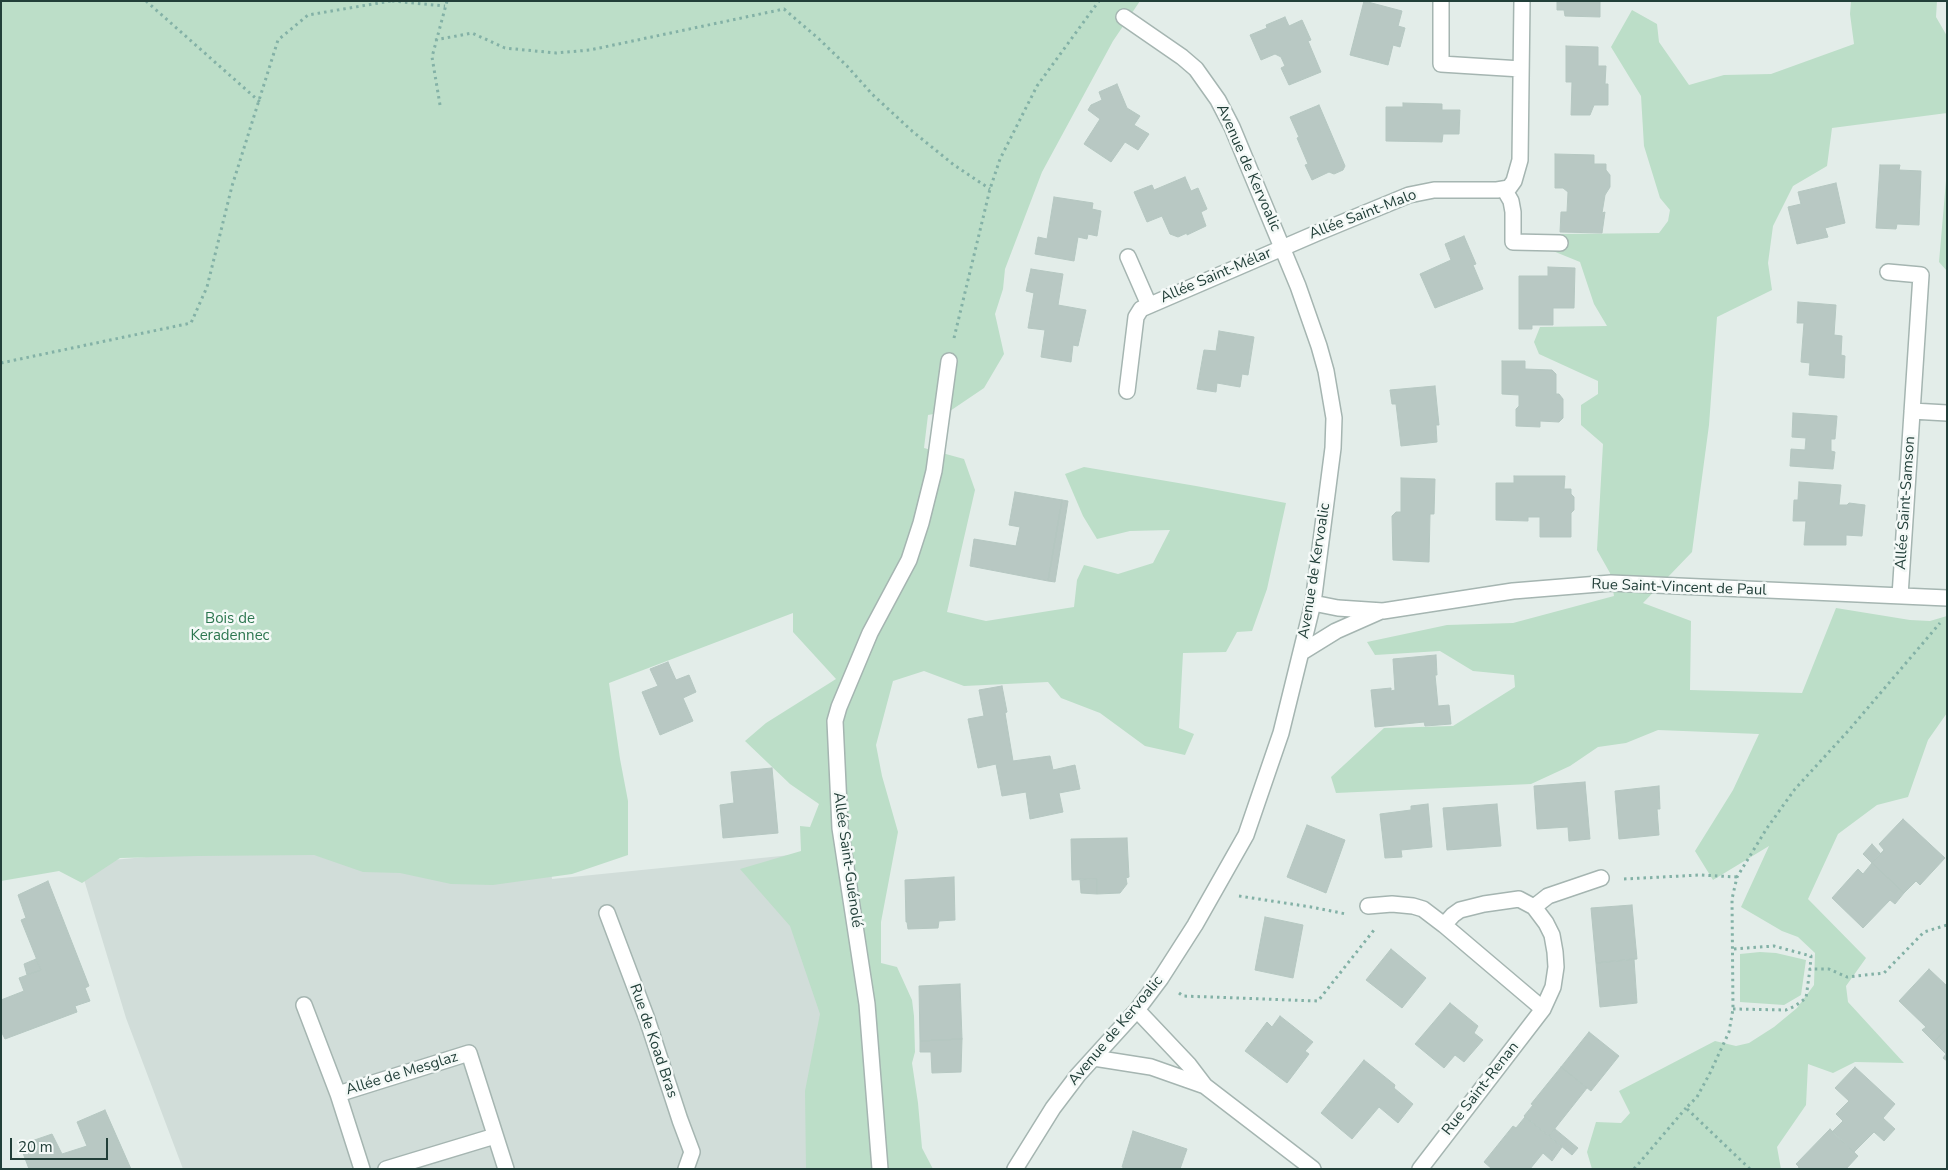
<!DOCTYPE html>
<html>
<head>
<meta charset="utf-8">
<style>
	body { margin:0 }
	#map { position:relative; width:1948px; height:1170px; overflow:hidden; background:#e3ede9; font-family:"Nunito Sans",sans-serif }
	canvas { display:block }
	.frame { position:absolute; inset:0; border:2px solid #223f39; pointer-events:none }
	.scale { position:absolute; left:10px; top:1138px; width:98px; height:22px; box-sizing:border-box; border:2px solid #223f39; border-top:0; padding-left:6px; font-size:15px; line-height:18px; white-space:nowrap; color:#223f39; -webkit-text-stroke:4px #f4f9f7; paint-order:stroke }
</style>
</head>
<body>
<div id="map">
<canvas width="1948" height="1170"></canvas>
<div class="frame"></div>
<div class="scale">20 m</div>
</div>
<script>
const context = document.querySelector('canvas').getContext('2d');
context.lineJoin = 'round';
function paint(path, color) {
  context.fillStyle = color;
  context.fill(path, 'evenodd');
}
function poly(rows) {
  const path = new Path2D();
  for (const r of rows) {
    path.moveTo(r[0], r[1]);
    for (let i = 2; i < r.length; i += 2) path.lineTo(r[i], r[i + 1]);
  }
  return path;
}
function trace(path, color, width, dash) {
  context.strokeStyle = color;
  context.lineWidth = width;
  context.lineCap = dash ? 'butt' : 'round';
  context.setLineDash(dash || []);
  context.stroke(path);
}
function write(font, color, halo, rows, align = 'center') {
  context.font = font + ' "Nunito Sans",sans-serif';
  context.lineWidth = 5;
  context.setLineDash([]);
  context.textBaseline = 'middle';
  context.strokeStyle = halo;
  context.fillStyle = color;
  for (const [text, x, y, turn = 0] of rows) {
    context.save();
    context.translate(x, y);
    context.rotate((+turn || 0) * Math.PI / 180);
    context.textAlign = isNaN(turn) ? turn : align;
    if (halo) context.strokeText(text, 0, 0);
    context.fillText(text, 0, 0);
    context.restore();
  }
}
paint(poly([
	[547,821,552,879,811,853,875,1169,183,1169,126,1018,79,863]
]), '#d1ddd9');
paint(poly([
	[1,1,1140,1,1113,41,1042,172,1005,269,1003,289,995,314,1004,354,984,388,950,411,928,415,924,448,964,459,975,490,947,612,986,621,1074,607,1077,580,1084,565,1118,574,1153,563,1170,530,1130,531,1097,539,1083,516,1065,474,1084,467,1196,486,1286,503,1267,589,1252,631,1237,632,1226,652,1183,653,1179,728,1194,734,1185,755,1145,746,1100,713,1061,698,1048,682,964,686,924,671,893,681,876,745,882,776,898,832,881,922,881,963,897,967,912,1000,914,1016,915,1052,912,1063,918,1103,922,1148,933,1169,806,1169,805,1091,820,1014,790,926,740,869,801,851,800,826,810,827,819,804,790,784,745,741,766,723,836,679,793,632,793,613,609,683,620,759,628,801,628,855,572,874,493,885,451,884,400,873,363,872,314,855,198,856,120,858,82,883,59,871,1,881],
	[1851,1,1937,1,1936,17,1947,36,1947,271,1939,262,1946,181,1947,113,1832,128,1827,166,1793,186,1773,226,1768,263,1772,290,1717,317,1709,425,1692,552,1643,603,1691,621,1690,690,1802,693,1836,608,1910,620,1930,621,1947,616,1947,713,1928,740,1908,797,1877,805,1838,834,1808,899,1866,958,1846,986,1848,1002,1904,1063,1855,1062,1833,1073,1808,1064,1806,1105,1777,1147,1781,1169,1592,1169,1587,1152,1596,1122,1621,1123,1630,1113,1619,1091,1715,1041,1736,1046,1749,1043,1774,1027,1797,1008,1814,985,1815,953,1798,937,1782,931,1741,907,1769,846,1713,880,1695,851,1733,790,1759,734,1658,730,1626,743,1598,747,1570,766,1531,784,1336,793,1331,777,1384,728,1453,726,1515,687,1514,675,1473,671,1440,651,1375,655,1367,642,1447,625,1513,623,1614,596,1610,573,1597,550,1603,444,1581,425,1581,405,1598,394,1598,381,1539,354,1534,342,1540,327,1607,326,1594,304,1580,262,1553,251,1553,238,1562,234,1659,233,1668,221,1670,210,1660,198,1644,146,1641,96,1611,47,1632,10,1657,24,1659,42,1689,85,1724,75,1771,74,1854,44,1850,14],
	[1760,952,1776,953,1806,960,1801,995,1784,1005,1740,1002,1740,954]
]), '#bcdec8');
const building = poly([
	[1364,1,1402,11,1398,26,1405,28,1400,47,1393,45,1388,65,1350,55,1364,1],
	[1557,1,1600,1,1600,17,1565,16,1564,10,1557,10,1557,1],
	[1285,17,1289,26,1302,20,1311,40,1308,41,1321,72,1289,85,1281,68,1285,66,1281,57,1275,54,1261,60,1250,35,1267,28,1266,25,1285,17],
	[1566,46,1598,47,1598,66,1606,66,1605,84,1608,84,1608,105,1594,105,1590,115,1571,115,1572,82,1566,82,1566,46],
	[1117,84,1127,108,1140,116,1134,125,1149,134,1138,150,1125,142,1111,162,1084,144,1100,119,1088,110,1091,105,1102,100,1099,92,1117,84],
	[1403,103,1442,104,1442,110,1460,110,1459,134,1443,134,1442,142,1386,141,1386,107,1403,107,1403,103],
	[1319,105,1345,166,1343,170,1334,174,1329,172,1312,180,1305,165,1308,164,1297,138,1299,137,1290,117,1319,105],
	[1555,154,1594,155,1594,164,1606,164,1606,170,1610,175,1610,187,1605,195,1602,213,1605,212,1602,233,1560,232,1561,212,1567,212,1568,192,1563,188,1555,188,1555,154],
	[1880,165,1900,165,1899,170,1921,171,1919,225,1897,224,1896,229,1876,228,1880,165],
	[1185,177,1191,191,1198,188,1207,209,1201,212,1206,226,1187,235,1187,233,1178,237,1170,234,1162,216,1147,222,1134,192,1152,185,1154,190,1185,177],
	[1836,183,1845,223,1825,228,1828,237,1797,244,1788,207,1801,204,1798,192,1836,183],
	[1054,197,1093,203,1092,209,1101,211,1097,236,1088,234,1087,239,1078,237,1074,261,1035,254,1038,237,1047,239,1054,197],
	[1464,236,1476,264,1473,265,1483,289,1435,308,1420,274,1451,260,1445,244,1464,236],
	[1548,267,1575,268,1574,308,1553,308,1553,325,1532,325,1532,329,1519,329,1519,276,1548,276,1548,267],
	[1031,269,1063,274,1058,305,1086,310,1078,346,1073,345,1071,362,1041,357,1045,330,1028,328,1034,293,1026,291,1031,269],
	[1798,302,1836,305,1834,335,1842,336,1841,355,1845,356,1844,378,1809,375,1810,363,1801,362,1804,323,1797,323,1798,302],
	[1219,331,1254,337,1248,375,1242,374,1240,387,1217,383,1216,392,1197,389,1204,350,1216,351,1219,331],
	[1502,361,1525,361,1525,369,1552,370,1556,374,1556,394,1559,394,1563,399,1563,418,1559,422,1540,421,1540,427,1516,426,1516,409,1519,406,1519,395,1502,394,1502,361],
	[1435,386,1439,425,1436,425,1437,442,1401,446,1396,404,1392,404,1390,390,1435,386],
	[1793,413,1837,416,1835,439,1831,439,1831,451,1835,452,1833,469,1790,466,1791,449,1805,450,1806,438,1792,437,1793,413],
	[1514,476,1565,476,1564,489,1571,489,1571,494,1574,497,1574,510,1571,513,1571,537,1540,537,1540,517,1528,517,1528,521,1496,520,1496,483,1514,483,1514,476],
	[1401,478,1435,479,1434,514,1430,514,1429,562,1393,560,1392,516,1396,512,1401,512,1401,478],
	[1799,482,1841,485,1839,505,1847,505,1849,503,1865,505,1862,536,1846,535,1846,545,1804,545,1806,521,1793,521,1794,500,1798,500,1799,482],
	[1015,492,1062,500,1048,581,970,566,974,539,1016,546,1020,527,1009,525,1015,492],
	[1062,500,1068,501,1055,582,1048,581,1062,500],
	[1436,655,1437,675,1435,675,1438,706,1449,705,1451,724,1425,726,1424,722,1375,727,1371,690,1391,688,1391,691,1395,690,1393,659,1436,655],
	[668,662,676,680,689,675,696,692,683,698,693,721,660,735,642,692,658,686,650,669,668,662],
	[1002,686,1007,712,1005,713,1013,761,1050,756,1053,770,1075,765,1080,789,1059,793,1063,812,1030,819,1026,792,1002,796,996,764,978,768,968,719,984,716,979,690,1002,686],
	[772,768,778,833,723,838,720,805,734,803,731,772,772,768],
	[1585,782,1590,839,1569,841,1568,827,1537,829,1534,786,1585,782],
	[1659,786,1660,809,1657,809,1659,835,1619,839,1615,791,1659,786],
	[1428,804,1432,847,1401,850,1402,857,1385,858,1380,814,1411,810,1411,806,1428,804],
	[1497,804,1501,846,1447,850,1443,808,1497,804],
	[1903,819,1945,858,1920,885,1916,881,1904,893,1872,863,1884,850,1879,844,1903,819],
	[1307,825,1345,840,1326,893,1287,877,1307,825],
	[1127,838,1129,877,1126,878,1127,884,1120,893,1097,894,1097,879,1072,880,1071,839,1127,838],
	[1872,844,1881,854,1872,863,1863,854,1872,844],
	[1872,863,1904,893,1895,904,1890,900,1863,928,1832,898,1858,869,1863,874,1872,863],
	[954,877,955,920,939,921,938,928,908,929,907,922,906,922,905,880,954,877],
	[1080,879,1097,879,1097,894,1081,893,1080,879],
	[48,881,89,986,85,988,90,1001,75,1006,77,1012,5,1039,1,1031,1,1000,24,991,19,978,41,970,21,920,26,918,18,895,48,881],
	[1632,905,1637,959,1596,963,1591,908,1632,905],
	[1265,917,1303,925,1293,978,1255,970,1265,917],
	[1391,949,1426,978,1402,1008,1366,980,1391,949],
	[36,959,41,970,27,975,24,964,36,959],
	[1634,959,1637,1003,1600,1007,1596,963,1634,959],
	[1929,969,1947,986,1947,1028,1934,1042,1922,1030,1926,1027,1899,1001,1929,969],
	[960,984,962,1039,920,1041,919,986,960,984],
	[1450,1003,1478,1026,1474,1033,1483,1040,1464,1062,1455,1055,1444,1068,1415,1044,1450,1003],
	[1280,1016,1313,1042,1305,1051,1309,1054,1287,1083,1245,1051,1267,1022,1272,1027,1280,1016],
	[1947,1028,1947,1061,1943,1058,1946,1054,1934,1042,1947,1028],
	[1589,1032,1619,1056,1591,1091,1561,1067,1589,1032],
	[962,1039,961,1072,932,1073,931,1052,920,1052,920,1041,962,1039],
	[1364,1060,1395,1085,1394,1088,1413,1104,1398,1123,1379,1107,1352,1139,1321,1113,1364,1060],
	[1561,1067,1587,1088,1549,1136,1524,1116,1533,1105,1531,1104,1561,1067],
	[1855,1067,1895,1104,1883,1118,1895,1129,1884,1141,1874,1132,1854,1152,1832,1132,1843,1121,1836,1114,1849,1101,1835,1088,1855,1067],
	[105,1110,131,1169,29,1169,20,1145,52,1134,62,1154,87,1146,77,1122,105,1110],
	[1525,1117,1562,1147,1552,1161,1543,1153,1530,1169,1492,1169,1484,1162,1513,1126,1516,1128,1525,1117],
	[1555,1129,1578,1148,1572,1155,1549,1136,1555,1129],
	[1830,1129,1858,1156,1846,1169,1798,1169,1799,1167,1796,1164,1830,1129],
	[1133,1131,1187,1149,1180,1169,1128,1169,1122,1167,1133,1131]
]);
paint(building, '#b8c8c3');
trace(building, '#b5c7c1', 1);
const street = poly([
	[1441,1,1441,64,1521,69],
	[1504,189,1511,201,1513,212,1513,242,1560,243],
	[1128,257,1149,305],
	[1888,272,1921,275,1900,596],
	[1127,391,1136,317,1141,309,1317,233,1409,195,1434,190,1497,190,1509,188,1514,181,1520,160,1522,1],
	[1912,411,1947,413],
	[1313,603,1338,608,1383,611,1513,591,1611,583,1947,598],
	[1302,652,1336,631,1379,612],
	[1368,906,1392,904,1413,906,1423,909,1444,925,1453,915,1460,910,1484,904,1519,899,1534,907,1546,923,1552,935,1555,952,1556,967,1553,987,1543,1009,1420,1169],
	[1534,907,1548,896,1601,878],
	[607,913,647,1019,680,1120,692,1152,686,1169],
	[1444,925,1543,1009],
	[304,1005,338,1094],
	[1137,1010,1189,1065,1205,1086,1313,1169],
	[1094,1058,1151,1067,1205,1086],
	[362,1169,338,1094,469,1053,506,1169],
	[386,1169,495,1136],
	[880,1169,867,1004,840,828,835,721,839,707,870,633,909,560,921,523,934,471,949,361],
	[1015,1169,1053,1108,1078,1075,1137,1010,1161,978,1195,925,1246,835,1281,733,1313,603,1333,448,1334,418,1326,371,1319,346,1298,286,1232,127,1218,100,1196,69,1182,57,1124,17]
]);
trace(street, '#a5b5b1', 18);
trace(poly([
	[146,1,260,102],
	[392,1,445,6],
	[435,40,472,33,505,48,556,53,590,50,784,9,819,39,847,66,872,94,912,131,954,165,990,189],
	[440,105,432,57,447,1],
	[954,338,990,189,1000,159,1037,86,1099,1],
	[1,363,191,323,207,287,232,186,278,40,308,15,391,1],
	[1624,879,1700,875,1737,877],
	[1239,896,1311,907,1346,914],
	[1734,949,1774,946,1811,956,1810,969],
	[1179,993,1183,996,1318,1001,1374,930],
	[1733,1009,1786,1010,1795,1006,1806,998,1810,969,1829,969,1847,977,1884,973,1924,932,1947,925],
	[1634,1169,1686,1108],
	[1750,1169,1686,1108,1697,1097,1710,1073,1729,1032,1733,1009,1732,899,1737,877,1767,828,1795,789,1849,730,1940,623]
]), '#83b1a6', 3, [2.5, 4]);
trace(street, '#fff', 15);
write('15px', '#223f39', '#f4f9f7', [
	["Avenue de Kervoalic",1248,168,66],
	["Allée Saint-Malo",1363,215,-21],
	["Allée Saint-Mélar",1216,276,-23],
	["Allée Saint-Samson",1906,503,-86],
	["Avenue de Kervoalic",1315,571,-81],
	["Rue Saint-Vincent de Paul",1679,588,2],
	["Allée Saint-Guénolé",847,860,82],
	["Avenue de Kervoalic",1116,1031,-50],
	["Rue de Koad Bras",653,1041,71],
	["Allée de Mesglaz",402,1074,-17],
	["Rue Saint-Renan",1481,1089,-52]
]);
write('15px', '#2c764f', '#f4f9f7', [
	["Bois de",230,619],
	["Keradennec",230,636]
]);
</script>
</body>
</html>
